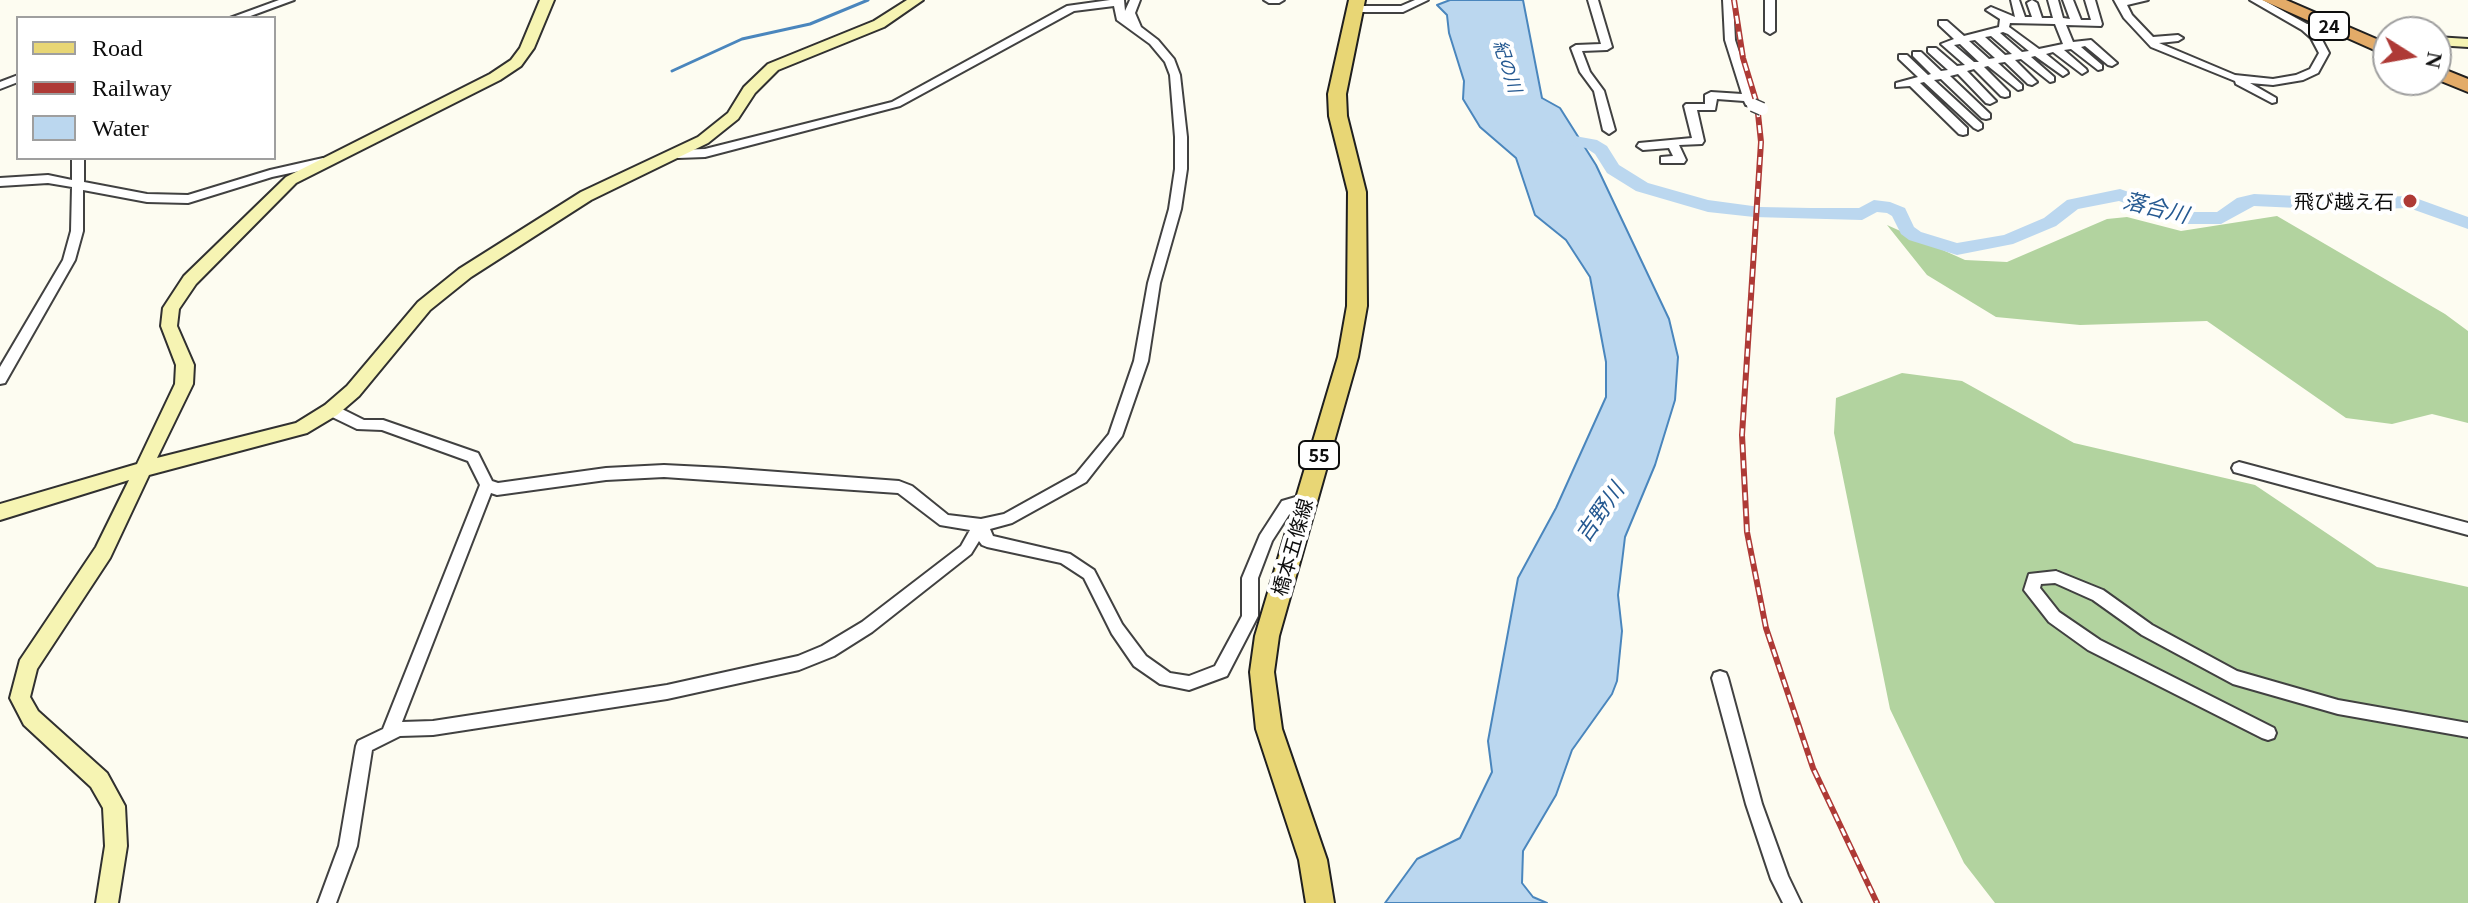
<!DOCTYPE html>
<html>
<head>
<meta charset="utf-8">
<style>
	body { margin:0 }
	#map { position:relative; width:2468px; height:903px; overflow:hidden; background:#fdfcf1; font-family:Georgia,serif }
	canvas { display:block }
	.legend { position:absolute; left:16px; top:16px; width:260px; height:144px; box-sizing:border-box; background:#fff; border:2px solid #9f9f9f; margin:0; padding:10px 14px; list-style:none; font-size:24px; color:#0e0e0e }
	.legend li { display:flex; align-items:center; gap:16px; height:40px }
	.legend b { width:40px; border:2px solid #9f9f9f }
	.north { position:absolute; left:2372px; top:16px; width:80px; height:80px; box-sizing:border-box; background:#fff; border:2px solid #9f9f9f; border-radius:50%; rotate:101deg; font-size:22px; font-weight:700; line-height:32px; text-align:center; color:#0e0e0e }
	.north::after { content:''; display:block; margin:auto; width:28px; height:36px; background:#ae3a36; clip-path:polygon(50% 0,100% 100%,50% 72%,0 100%) }
</style>
</head>
<body>
<div id="map">
<canvas width="2468" height="903"></canvas>
<ul class="legend">
<li><b style="height:10px;background:#e8d675"></b>Road</li>
<li><b style="height:10px;background:#ae3a36"></b>Railway</li>
<li><b style="height:22px;background:#bbd7ef"></b>Water</li>
</ul>
<div class="north">N</div>
</div>
<script>
const context = document.querySelector('canvas').getContext('2d');
context.lineJoin = 'round';
function paint(path, color) {
  context.fillStyle = color;
  context.fill(path, 'evenodd');
}
function poly(rows) {
  const path = new Path2D();
  for (const r of rows) {
    path.moveTo(r[0], r[1]);
    for (let i = 2; i < r.length; i += 2) path.lineTo(r[i], r[i + 1]);
  }
  return path;
}
function trace(path, color, width, dash) {
  context.strokeStyle = color;
  context.lineWidth = width;
  context.lineCap = dash ? 'butt' : 'round';
  context.setLineDash(dash || []);
  context.stroke(path);
}
function write(font, color, halo, rows, align = 'center') {
  context.font = font + ' Georgia,"Noto Sans JP",serif';
  context.lineWidth = 8;
  context.setLineDash([]);
  context.textBaseline = 'middle';
  context.strokeStyle = halo;
  context.fillStyle = color;
  for (const [text, x, y, turn = 0] of rows) {
    context.save();
    context.translate(x, y);
    context.rotate((+turn || 0) * Math.PI / 180);
    context.textAlign = isNaN(turn) ? turn : align;
    if (halo) context.strokeText(text, 0, 0);
    context.fillText(text, 0, 0);
    context.restore();
  }
}
paint(poly([
	[2277,216,2445,314,2468,331,2468,423,2432,414,2392,424,2346,418,2207,321,2080,325,1996,317,1927,275,1887,225,1965,260,2007,262,2107,219,2127,217,2181,231],
	[1902,373,1962,381,2074,443,2255,485,2377,567,2468,587,2468,903,1995,903,1964,863,1890,709,1834,433,1836,398]
]), '#b2d39f');
const water = poly([
	[1450,0,1523,0,1542,98,1560,108,1596,165,1669,319,1678,357,1675,400,1655,465,1625,537,1618,595,1622,631,1617,681,1612,694,1572,750,1556,795,1523,851,1522,883,1533,897,1547,903,1385,903,1417,859,1460,838,1492,772,1488,741,1518,578,1556,508,1606,397,1606,362,1590,277,1566,240,1535,215,1516,158,1480,127,1463,99,1464,81,1449,33,1447,15,1437,5,1450,0]
]);
paint(water, '#bbd7ef');
trace(water, '#4a86bd', 2);
trace(poly([
	[672,71,742,39,810,24,868,0]
]), '#4a86bd', 3);
paint(poly([
	[1553,132,1597,140,1607,146,1619,165,1648,183,1708,200,1760,207,1811,208,1859,208,1874,200,1890,202,1905,208,1914,227,1921,232,1957,243,2004,235,2044,218,2067,200,2120,189,2186,212,2217,212,2237,198,2254,194,2341,198,2410,196,2468,217,2468,229,2409,208,2341,210,2254,206,2221,224,2185,224,2119,201,2078,209,2056,226,2013,244,1957,255,1909,240,1901,234,1892,216,1887,213,1877,212,1862,220,1754,217,1708,212,1636,191,1607,173,1595,154,1586,148,1547,141,1545,137,1553,132]
]), '#bbd7ef');
const street = poly([
	[279,0,294,0,245,18,230,18,279,0],
	[1110,0,1124,0,1125,11,1130,0,1140,0,1135,13,1141,27,1158,40,1174,59,1180,75,1187,137,1187,169,1181,209,1160,283,1148,361,1122,436,1086,482,1012,523,990,529,993,536,1070,554,1094,570,1122,624,1146,656,1170,673,1189,676,1215,666,1242,616,1242,578,1260,535,1282,501,1306,494,1311,496,1313,500,1311,504,1292,510,1272,541,1258,578,1258,616,1227,676,1189,690,1160,684,1134,666,1112,634,1084,578,1061,563,987,547,982,545,979,541,971,554,872,632,834,656,799,670,667,699,433,735,400,736,372,750,357,846,336,903,318,903,339,846,356,746,358,741,383,729,480,485,468,461,382,430,357,429,326,414,324,410,326,406,336,406,364,420,383,420,478,453,492,481,498,483,606,468,664,465,724,468,899,481,912,486,948,515,981,519,1004,514,1076,474,1109,434,1134,361,1148,283,1169,209,1175,169,1175,137,1170,75,1165,62,1150,44,1117,20,1114,6,1074,11,900,106,705,157,678,158,672,154,678,150,705,149,892,102,1067,6,1110,0],
	[664,477,898,493,940,525,970,530,961,546,862,622,822,646,798,656,667,685,433,721,402,722,491,493,497,495,606,480,664,477],
	[1264,0,1284,0,1279,3,1269,3,1264,0],
	[1415,0,1428,0,1403,12,1355,12,1350,9,1355,6,1401,6,1415,0],
	[1588,0,1598,0,1612,47,1607,50,1582,51,1590,72,1604,91,1615,130,1609,134,1603,130,1594,91,1580,72,1571,48,1576,45,1601,44,1588,0],
	[1723,0,1733,0,1735,40,1756,103,1750,106,1746,105,1744,101,1717,99,1715,110,1697,110,1704,141,1702,144,1679,145,1686,160,1684,163,1661,163,1661,157,1673,156,1669,148,1643,150,1637,146,1639,143,1692,138,1684,106,1686,104,1705,104,1705,95,1711,92,1742,94,1725,40,1723,0],
	[1765,0,1775,0,1775,31,1770,34,1765,31,1765,0],
	[2011,0,2019,0,2025,17,2032,17,2027,3,2032,0,2037,3,2042,18,2053,18,2048,0,2058,0,2063,18,2070,19,2063,0,2073,0,2081,20,2091,20,2085,0,2095,0,2102,24,2101,26,2066,25,2073,42,2091,40,2117,63,2112,66,2108,65,2085,46,2081,47,2102,65,2102,69,2098,70,2071,49,2064,50,2086,69,2087,71,2082,74,2053,52,2046,54,2067,71,2068,73,2063,76,2035,56,2031,57,2054,77,2054,81,2050,82,2021,59,2015,60,2037,82,2032,85,2028,84,2005,62,1998,63,2022,85,2022,89,2018,90,1988,66,1984,67,2009,92,2009,96,2005,97,2001,96,1974,69,1967,71,1994,99,1996,101,1990,104,1986,103,1958,74,1950,76,1990,114,1990,118,1986,119,1982,118,1941,79,1934,80,1982,124,1982,128,1978,130,1974,128,1924,82,1920,83,1967,128,1967,134,1963,135,1959,134,1910,86,1896,87,1896,83,1918,77,1899,59,1899,55,1907,55,1928,75,1931,74,1913,56,1913,52,1921,52,1941,71,1948,70,1928,52,1928,48,1936,48,1957,66,1965,65,1941,44,1954,39,1939,25,1939,21,1947,21,1964,36,1999,27,2000,19,1986,10,1991,7,2015,17,2011,0],
	[2010,23,2055,24,2063,44,2039,49,2009,27,2010,23],
	[2003,32,2008,34,2029,51,2022,52,2000,33,2003,32],
	[1991,36,2012,54,2005,55,1985,37,1991,36],
	[1975,40,1995,58,1989,59,1969,41,1975,40],
	[1960,44,1979,62,1974,62,1954,45,1960,44],
	[2114,0,2148,0,2127,5,2132,15,2153,37,2178,35,2183,38,2178,41,2159,43,2235,75,2273,79,2296,75,2310,69,2319,53,2311,38,2302,30,2250,0,2263,0,2307,24,2318,23,2318,27,2313,29,2320,36,2329,53,2318,73,2303,80,2273,85,2250,83,2276,98,2276,102,2272,103,2236,84,2235,81,2151,47,2124,18,2114,0],
	[18,75,18,82,0,89,0,82,18,75],
	[72,158,84,158,84,182,147,194,188,195,270,170,323,158,329,162,327,165,272,177,188,203,147,202,83,190,83,231,75,260,5,383,0,384,0,367,63,260,71,231,72,187,48,183,0,186,0,178,48,175,72,180,72,158],
	[2239,462,2468,523,2468,535,2234,472,2232,468,2234,464,2239,462],
	[2056,571,2103,590,2152,625,2237,671,2338,700,2468,723,2468,737,2338,714,2233,684,2142,635,2093,600,2055,583,2041,584,2040,588,2059,612,2100,640,2274,728,2276,733,2274,738,2268,740,2262,738,2088,650,2049,622,2024,590,2029,574,2056,571],
	[1720,671,1726,673,1728,678,1762,804,1788,876,1801,903,1783,903,1771,879,1746,804,1712,678,1714,673,1720,671]
]);
const secondary = poly([
	[540,0,554,0,534,48,521,66,500,80,296,183,196,284,179,309,177,326,194,365,193,384,157,458,296,423,325,405,347,386,418,302,459,269,581,192,698,137,728,113,744,87,768,64,874,21,907,0,923,0,884,27,778,70,755,93,738,119,708,143,591,200,471,277,430,310,359,396,337,415,307,433,149,475,110,558,37,669,30,697,38,711,107,773,125,806,127,846,118,903,96,903,105,846,103,808,91,787,24,725,10,698,20,660,96,547,129,480,0,520,0,504,137,464,175,384,176,365,161,326,163,308,184,276,286,177,490,74,511,60,520,48,540,0],
	[2436,37,2468,39,2468,47,2436,45,2436,37]
]);
const primary = poly([
	[1349,0,1365,0,1346,94,1347,116,1366,192,1367,306,1358,357,1279,636,1274,672,1282,729,1327,860,1334,903,1306,903,1299,860,1256,729,1250,672,1255,636,1338,357,1347,306,1348,192,1329,116,1328,94,1349,0]
]);
const highway = poly([
	[2262,0,2286,0,2388,44,2388,56,2262,0],
	[2436,66,2468,79,2468,92,2436,79,2436,66]
]);
trace(street, '#414141', 4);
trace(secondary, '#303030', 4);
trace(primary, '#1f1f1f', 4);
trace(highway, '#1f1f1f', 4);
paint(street, '#fff');
paint(secondary, '#f6f4b3');
paint(primary, '#e8d675');
paint(highway, '#e3ab68');
const rail = poly([
	[1734,0,1743,58,1757,104,1761,142,1742,435,1747,532,1766,628,1813,768,1877,903]
]);
trace(rail, '#ae3a36', 6);
trace(rail, '#fff', 3, [8]);
const streetBridge = poly([
	[1753,105,1762,109]
]);
trace(streetBridge, '#414141', 15, []);
trace(streetBridge, '#fff', 12);
for (const [x, y, r, color] of [
	[2410,201,8,"#ae3a36"]
]) {
  const dot = new Path2D();
  dot.arc(x, y, r, 0, 2 * Math.PI);
  context.fillStyle = color;
  context.fill(dot);
  trace(dot, '#fff', 3);
}
for (const [x, y, w] of [
	[2329,26,40],
	[1319,455,40]
]) {
  const box = new Path2D();
  box.roundRect(x - w / 2, y - 14, w, 28, 6);
  context.fillStyle = '#fff';
  context.fill(box);
  trace(box, '#0e0e0e', 2);
}
write('bold 18px', '#0e0e0e', null, [
	["24",2329,26],
	["55",1319,455]
]);
write('italic 18px', '#255991', '#fff', [
	["紀の川",1508,66,72]
]);
write('20px', '#0e0e0e', '#fff', [
	["飛び越え石",2394,201]
], 'right');
write('20px', '#0e0e0e', '#fff', [
	["橋本五條線",1292,547,-74]
]);
write('italic 22px', '#255991', '#fff', [
	["落合川",2156,207,14],
	["吉野川",1599,512,-55]
]);
</script>
</body>
</html>
